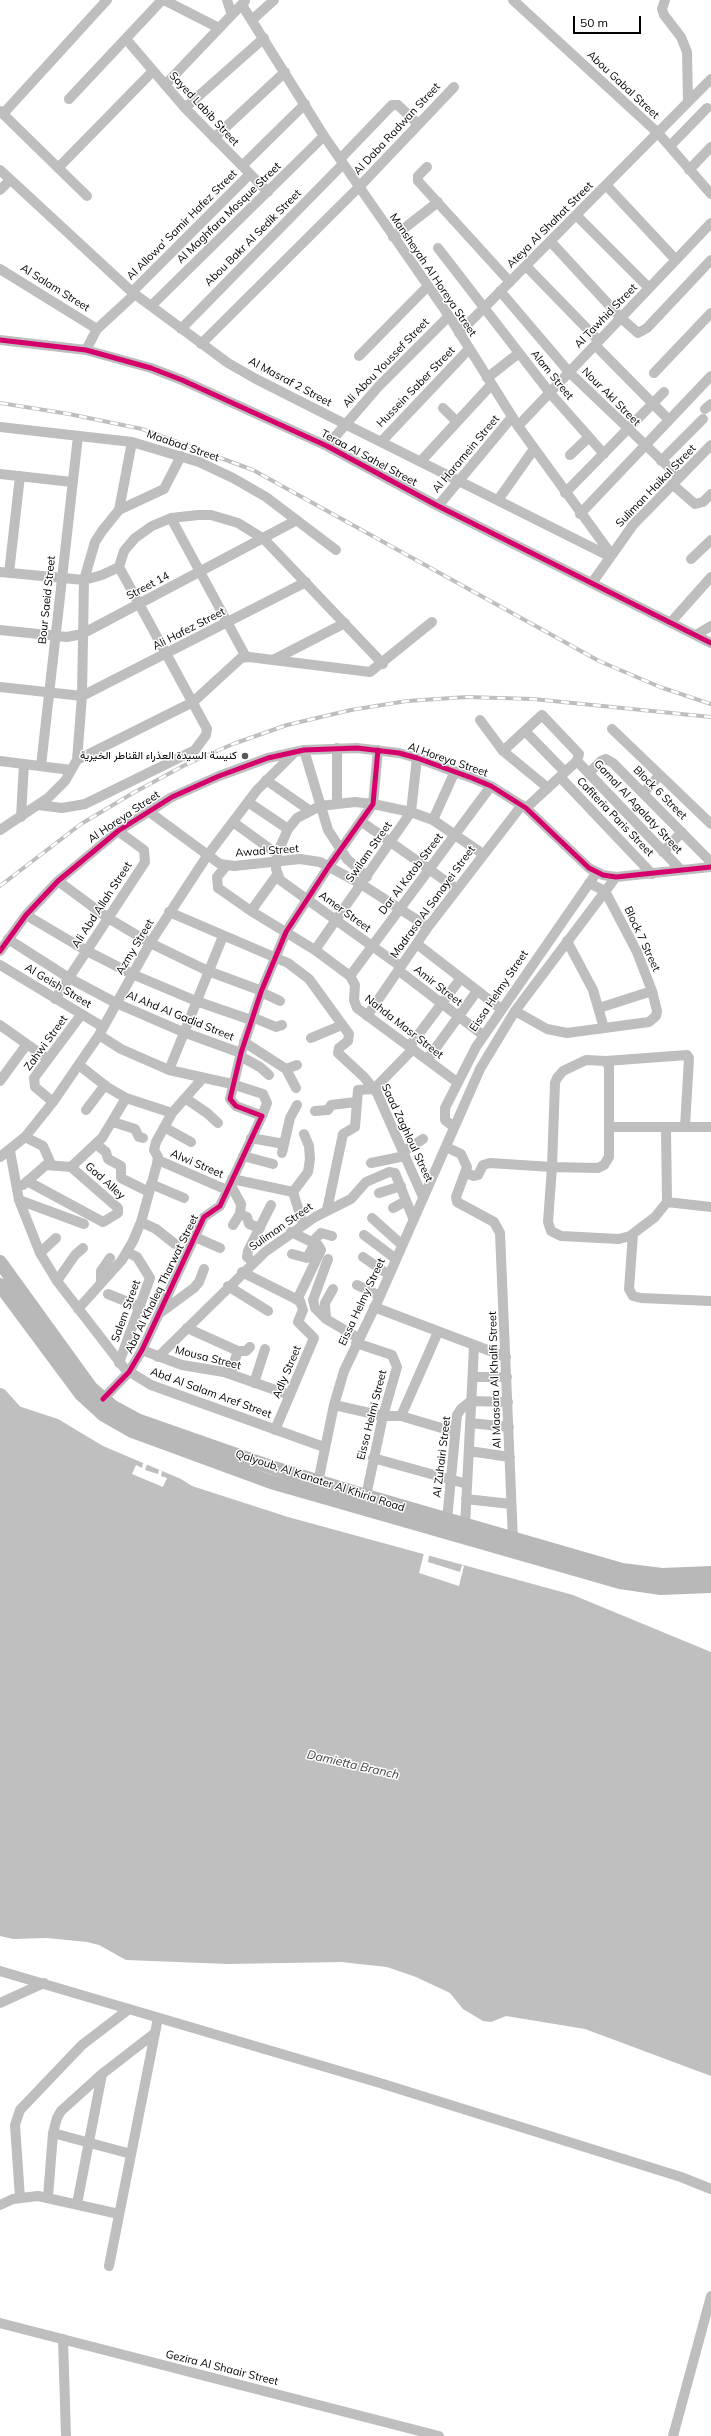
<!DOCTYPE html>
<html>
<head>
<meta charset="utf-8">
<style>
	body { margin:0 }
	#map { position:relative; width:711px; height:2436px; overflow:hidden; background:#fff; font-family:Mulish,sans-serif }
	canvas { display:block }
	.scale { position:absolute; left:573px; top:16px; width:68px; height:18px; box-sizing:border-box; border:2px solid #000; border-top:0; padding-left:5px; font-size:12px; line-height:14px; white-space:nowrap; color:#000; -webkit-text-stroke:3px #fff; paint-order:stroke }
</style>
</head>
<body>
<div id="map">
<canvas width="711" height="2436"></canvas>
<div class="scale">50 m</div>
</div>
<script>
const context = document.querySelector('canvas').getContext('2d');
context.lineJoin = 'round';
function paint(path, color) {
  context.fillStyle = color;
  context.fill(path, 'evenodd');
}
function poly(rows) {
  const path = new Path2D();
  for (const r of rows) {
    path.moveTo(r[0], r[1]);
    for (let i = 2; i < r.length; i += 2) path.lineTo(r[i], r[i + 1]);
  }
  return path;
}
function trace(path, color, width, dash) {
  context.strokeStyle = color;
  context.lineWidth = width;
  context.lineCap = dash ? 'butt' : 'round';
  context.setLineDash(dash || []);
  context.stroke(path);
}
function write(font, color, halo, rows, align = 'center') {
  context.font = font + ' Mulish,Vazirmatn,sans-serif';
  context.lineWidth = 3;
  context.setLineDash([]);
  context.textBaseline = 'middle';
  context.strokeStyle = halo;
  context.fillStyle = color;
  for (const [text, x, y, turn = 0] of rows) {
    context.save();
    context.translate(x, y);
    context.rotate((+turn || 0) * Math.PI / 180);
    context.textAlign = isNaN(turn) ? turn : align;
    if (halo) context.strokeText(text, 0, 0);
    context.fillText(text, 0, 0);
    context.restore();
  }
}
paint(poly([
	[0,1400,58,1419,103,1446,181,1479,192,1486,288,1517,573,1595,711,1652,711,2076,585,2029,506,2016,491,2022,483,2021,463,2009,450,1993,416,1977,387,1967,341,1962,228,1964,126,1960,99,1945,87,1942,47,1938,13,1939,0,1936]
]), '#bfbfbf');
paint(poly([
	[143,1463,147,1464,145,1470,158,1474,159,1470,162,1471,161,1476,167,1478,163,1487,132,1474,136,1465,142,1468],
	[424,1553,429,1555,428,1562,460,1572,462,1565,464,1566,459,1586,419,1573]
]), '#fff');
trace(poly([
	[0,1398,4,1402]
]), '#bfbfbf', 10);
trace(poly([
	[0,1396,18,1416]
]), '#bfbfbf', 16);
trace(poly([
	[164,0,219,28],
	[227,0,232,15],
	[513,0,658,133,711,194],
	[665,0,662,9,664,15,681,37,687,52,688,102],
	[242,5,324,136,449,316,518,426,611,554],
	[252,20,274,0],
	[126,39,185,108,268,192],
	[165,85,245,1],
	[69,99,162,0],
	[185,108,264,38],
	[0,111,87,196],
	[3,114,107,0],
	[214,138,285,72],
	[670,146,707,108],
	[340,159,392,105,398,105,418,124],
	[242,166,305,104],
	[427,167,418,176,418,181,510,282],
	[58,168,153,71],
	[0,170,132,292,228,363,256,379,345,424,609,556],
	[689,170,711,147],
	[606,185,676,260],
	[0,190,10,180],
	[576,215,649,288],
	[393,237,438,202],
	[550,241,621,318,638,333,647,328,711,260],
	[438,248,550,393,604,454],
	[526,266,599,341],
	[0,269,97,329],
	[500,291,569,372,679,477],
	[132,292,250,174],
	[151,306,324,136],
	[181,329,343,164],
	[459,333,711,79],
	[0,340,86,350,151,368,182,380,327,446,438,506,711,643],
	[201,344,359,187,454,87],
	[595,345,669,420],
	[86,350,97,329,135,294],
	[359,356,428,286],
	[654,373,711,313],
	[487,378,519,353],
	[443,408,457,422],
	[705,409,711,404],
	[518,426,711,223],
	[0,427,132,442,199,462,233,478,266,497,336,550],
	[381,442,469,349],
	[327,446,378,387,449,316],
	[570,455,589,437],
	[421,461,491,385],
	[661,461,703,419],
	[0,474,72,482],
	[672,484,695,504,703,502,711,494],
	[565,493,664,392],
	[498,500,534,449],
	[438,506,512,417],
	[119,510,132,442],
	[580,514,711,376],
	[171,518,246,657],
	[691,559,711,540],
	[119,567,124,551,135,538,152,526,171,518,198,515,211,515,238,523,264,539,383,664],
	[0,572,84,580,102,575,119,567],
	[9,573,20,476],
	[592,583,633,525,711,445],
	[671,622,711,577],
	[0,630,67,637,82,634,297,520],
	[696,635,711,626],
	[273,660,345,623],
	[0,687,82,696,306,582],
	[480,720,503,751,548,788],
	[612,729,711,824],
	[525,731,565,772],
	[337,748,337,803],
	[304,750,328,830,347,859,367,877],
	[503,751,542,715,579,754,577,761,526,808],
	[77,760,193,702,241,658,249,657,370,672,432,622],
	[0,761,71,770],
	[577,761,681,870],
	[41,766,78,436],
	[589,773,601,761,606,759,613,763,711,862],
	[560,777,652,874],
	[266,780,309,810],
	[643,793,660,775],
	[248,802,288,829],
	[38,805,62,808,85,804,195,750,206,735,207,729,119,567],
	[148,811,220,864,234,866,300,859,320,862,361,884,428,927],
	[21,817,24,764],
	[433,820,455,771],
	[233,822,277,854],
	[362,822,457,889],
	[0,830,48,798,65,781,77,760,82,696,84,580,95,542,102,531,119,510,164,489,181,456],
	[663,852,682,832],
	[227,865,217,877,218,888,251,911,315,950,350,976,355,985,354,1000,357,1008,457,1082],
	[58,881,108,918,150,943,208,971,262,991],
	[251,911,277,875],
	[169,912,288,963,309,979,349,1034,348,1041,339,1048,338,1053,364,1077,377,1093,423,1197],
	[26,915,87,951,132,974,196,1001,251,1020],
	[8,939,69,978,116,1003,183,1032,241,1053],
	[567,941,593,990,604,1028],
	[417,944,501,1009],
	[315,950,411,812,417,758],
	[0,951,26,915,58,881,118,831,172,797,219,776,268,758,304,750,357,748,399,753,417,758,472,778,491,786,526,808,589,868,603,875,616,877,711,867],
	[0,965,103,1027],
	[400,966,280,880,276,869,277,854,288,829,297,818,320,806,355,802,373,804,411,812,433,820,483,854],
	[398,970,483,1035],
	[350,976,491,786],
	[261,992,280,1001],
	[55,999,145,862,144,850,118,831],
	[599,1008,652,991],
	[515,1011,547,1029,567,1033,649,1022,656,1016,657,1011,652,991,637,952,605,891,589,883],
	[367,1016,428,927,522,805],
	[252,1017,276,1027,282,1025],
	[0,1025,48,1059],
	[99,1035,121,1049,169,1070,232,1084,263,1094,267,1103,262,1116],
	[311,1038,342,1025],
	[244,1042,286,1069,296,1088],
	[409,1047,461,978],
	[240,1056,260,1067,269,1075],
	[427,1060,477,991],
	[606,1061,687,1055,689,1058,685,1127],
	[79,1065,107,1087,126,1098,172,1113],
	[286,1069,297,1065],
	[169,1070,223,936],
	[0,1081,27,1044],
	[185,1098,207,1113,218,1123],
	[53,1102,35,1087,34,1078,81,1015],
	[86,1110,105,1085],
	[315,1111,328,1110,331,1105,356,1102],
	[113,1122,135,1129,139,1137,143,1138],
	[164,1127,191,1142],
	[454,1127,445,1120,445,1108,476,1047,597,872],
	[609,1127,711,1127],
	[25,1137,43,1146,51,1164],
	[251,1138,284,1144],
	[96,1144,106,1152,108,1159,121,1166,121,1178,149,1192],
	[446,1147,461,1154,467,1167,456,1197,457,1202,494,1222,500,1233,513,1540],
	[10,1151,19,1200,40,1253,57,1281,125,1369,151,1385,324,1447],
	[403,1152,423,1139],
	[282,1153,290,1118,297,1105],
	[243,1156,273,1164],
	[0,1157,25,1137,53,1102,99,1035,150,943,207,856,257,790,294,753],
	[158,1160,227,1190],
	[371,1163,405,1156],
	[466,1173,474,1176,478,1175,483,1165,490,1163,552,1167,598,1168,604,1165,609,1157,609,1067,606,1061,586,1060,563,1071,557,1078,555,1083,552,1167,548,1222,551,1231,561,1236,619,1239,630,1236,655,1217,667,1202,666,1128],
	[232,1179,293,1192,303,1224],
	[27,1181,103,1222,118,1213,118,1208,71,1167],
	[151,1184,184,1198],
	[230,1184,241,1204,240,1214,247,1217,249,1224,260,1228],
	[23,1185,46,1165,71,1167,102,1138,126,1098],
	[293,1192,308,1172,310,1159,309,1146,304,1134],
	[379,1193,401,1186],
	[19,1200,84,1224],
	[667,1202,711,1207],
	[393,1208,406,1201],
	[327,1210,343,1134,355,1127,358,1090,374,1089,413,1049],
	[372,1218,402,1245],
	[141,1222,156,1229,175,1244],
	[233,1225,240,1214],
	[291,1232,318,1245,321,1250,297,1300],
	[633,1234,629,1289,633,1296,641,1298,711,1301],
	[364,1235,396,1259],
	[195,1237,220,1248],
	[312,1242,321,1233,332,1236],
	[40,1253,56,1238],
	[292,1254,307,1258,315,1243],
	[363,1257,389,1275],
	[328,1259,313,1300,315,1308,326,1319,358,1338],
	[253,1262,247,1257,248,1251,271,1205],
	[242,1272,300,1301,303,1310,298,1322,314,1338,275,1430],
	[57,1281,75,1255,83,1248],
	[101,1282,101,1271,110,1258],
	[357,1285,380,1296],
	[228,1286,268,1311],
	[108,1294,140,1307],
	[374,1307,506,1357],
	[78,1309,122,1260,133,1241,141,1222,157,1164,158,1157,154,1150,156,1142,172,1113,202,1079],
	[160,1313,194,1288,199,1282,204,1269],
	[326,1319,325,1303,333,1289],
	[187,1328,238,1351,246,1351,250,1347],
	[356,1343,392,1355,397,1367,383,1416,366,1496],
	[142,1350,182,1365,224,1372,290,1395],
	[158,1357,265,1252,315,1217,351,1199,366,1182,389,1172,395,1173,413,1218],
	[119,1363,150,1278,137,1257,127,1252],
	[230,1374,238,1351],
	[473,1377,507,1377],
	[254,1383,265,1349],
	[103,1399,129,1372,142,1350,204,1217,220,1206,262,1116,236,1106,230,1099,241,1053,261,992,286,932,329,866,373,804,378,750],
	[334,1405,383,1416,401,1416,455,1432],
	[401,1416,438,1332],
	[470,1423,509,1427],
	[469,1451,510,1457],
	[373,1458,467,1484],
	[317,1487,334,1405,344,1371,380,1296,480,1069,515,1011,616,877],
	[466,1499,511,1504],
	[447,1520,457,1415,461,1409,471,1401,508,1402],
	[465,1526,474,1347],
	[0,1971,380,2083,681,2177,711,2189],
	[0,2003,44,1983],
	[53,2133,131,2154],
	[48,2197,53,2133,57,2118,61,2111,102,2074,155,2033],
	[20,2198,15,2125,20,2110,82,2045,129,2009],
	[77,2204,102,2074],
	[0,2205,13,2199,38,2196,119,2214],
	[109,2266,158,2018],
	[0,2323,439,2436],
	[63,2339,66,2436],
	[673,2436,711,2296]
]), '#bebebe', 10);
trace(poly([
	[0,1262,91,1388,113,1407,137,1420,274,1468,366,1496,622,1570,662,1575,711,1573],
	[0,1285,81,1394,104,1415,132,1431,271,1482,620,1582,661,1588,711,1586]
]), '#b8b8b8', 14);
const rail = poly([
	[0,403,69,414,142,429,253,470,599,661,660,687,711,704],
	[0,886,81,824,133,793,185,765,233,744,287,725,351,710,407,701,467,697,533,699,711,717]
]);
trace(rail, '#bebebe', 4);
trace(rail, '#fff', 2.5, [8]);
trace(poly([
	[0,340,86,350,151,368,182,380,327,446,438,506,711,643],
	[0,951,26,915,58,881,118,831,172,797,219,776,268,758,304,750,357,748,399,753,417,758,472,778,491,786,526,808,589,868,603,875,616,877,711,867],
	[103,1399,129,1372,142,1350,204,1217,220,1206,262,1116,236,1106,230,1099,241,1053,261,992,286,932,329,866,373,804,378,750]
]), '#d6006c', 5);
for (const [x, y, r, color] of [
	[245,756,4,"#595959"]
]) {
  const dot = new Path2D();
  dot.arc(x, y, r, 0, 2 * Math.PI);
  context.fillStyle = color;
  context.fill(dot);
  trace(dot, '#fff', 1.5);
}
write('11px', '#000', '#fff', [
	["Abou Gabal Street",623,85,43],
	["Sayed Labib Street",204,109,47],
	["Al Daba Radwan Street",397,129,-47],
	["Al Maghfara Mosque Street",229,213,-44],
	["Al Allowa' Samir Hafez Street",182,225,-45],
	["Ateya Al Shahat Street",550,225,-45],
	["Abou Bakr Al Sedik Street",253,238,-45],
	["Mansheyah Al Horeya Street",433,275,56],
	["Al Salam Street",55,288,32],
	["Al Tawhid Street",606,316,-46],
	["Ali Abou Youssef Street",386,363,-46],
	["Alam Street",552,375,51],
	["Al Masraf 2 Street",290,382,28],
	["Hussein Saber Street",416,387,-46],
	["Nour Akl Street",611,397,45],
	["Maabad Street",183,446,19],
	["Al Haramein Street",466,454,-50],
	["Teraa Al Sahel Street",369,458,28],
	["Suliman Haikal Street",656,486,-46],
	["Street 14",148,586,-28],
	["Bour Saeid Street",47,600,-84],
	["Ali Hafez Street",189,629,-27],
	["Al Horeya Street",448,760,19],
	["Block 6 Street",660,793,45],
	["Gamal Al Agalaty Street",638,807,47],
	["Al Horeya Street",124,817,-34],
	["Cafiteria Paris Street",615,817,46],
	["Awad Street",267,851,-4],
	["Swilam Street",369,852,-55],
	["Dar Al Kotob Street",411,874,-53],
	["Madrasa Al Sanayei Street",433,902,-54],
	["Ali Abd Allah Street",102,905,-57],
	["Amer Street",345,912,36],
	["Block 7 Street",642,939,65],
	["Azmy Street",135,947,-59],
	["Al Geish Street",58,986,31],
	["Amir Street",438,986,38],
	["Eissa Helmy Street",499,991,-56],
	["Al Ahd Al Gadid Street",180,1016,22],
	["Nahda Masr Street",404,1027,38],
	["Zahwi Street",46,1043,-54],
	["Saad Zaghloul Street",407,1133,65],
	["Alwi Street",197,1164,23],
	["Gad Alley",105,1181,42],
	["Suliman Street",281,1227,-35],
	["Abd Al Khaleq Tharwat Street",162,1284,-64],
	["Eissa Helmy Street",362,1302,-65],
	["Salem Street",126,1311,-70],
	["Mousa Street",208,1358,14],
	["Adly Street",287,1372,-67],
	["Al Maasara Al Khalfi Street",495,1380,-92],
	["Abd Al Salam Aref Street",211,1393,20],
	["Eissa Helmi Street",372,1415,-76],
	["Al Zuhairi Street",442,1457,-83],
	["Qalyoub, Al Kanater Al Khiria Road",320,1481,18],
	["Gezira Al Shaair Street",222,2368,14]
]);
write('11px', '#000', '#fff', [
	["كنيسة السيدة العذراء القناطر الخيرية",237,756]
], 'right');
write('italic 12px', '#444', '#fff', [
	["Damietta Branch",353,1765,13]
]);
</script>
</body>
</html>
